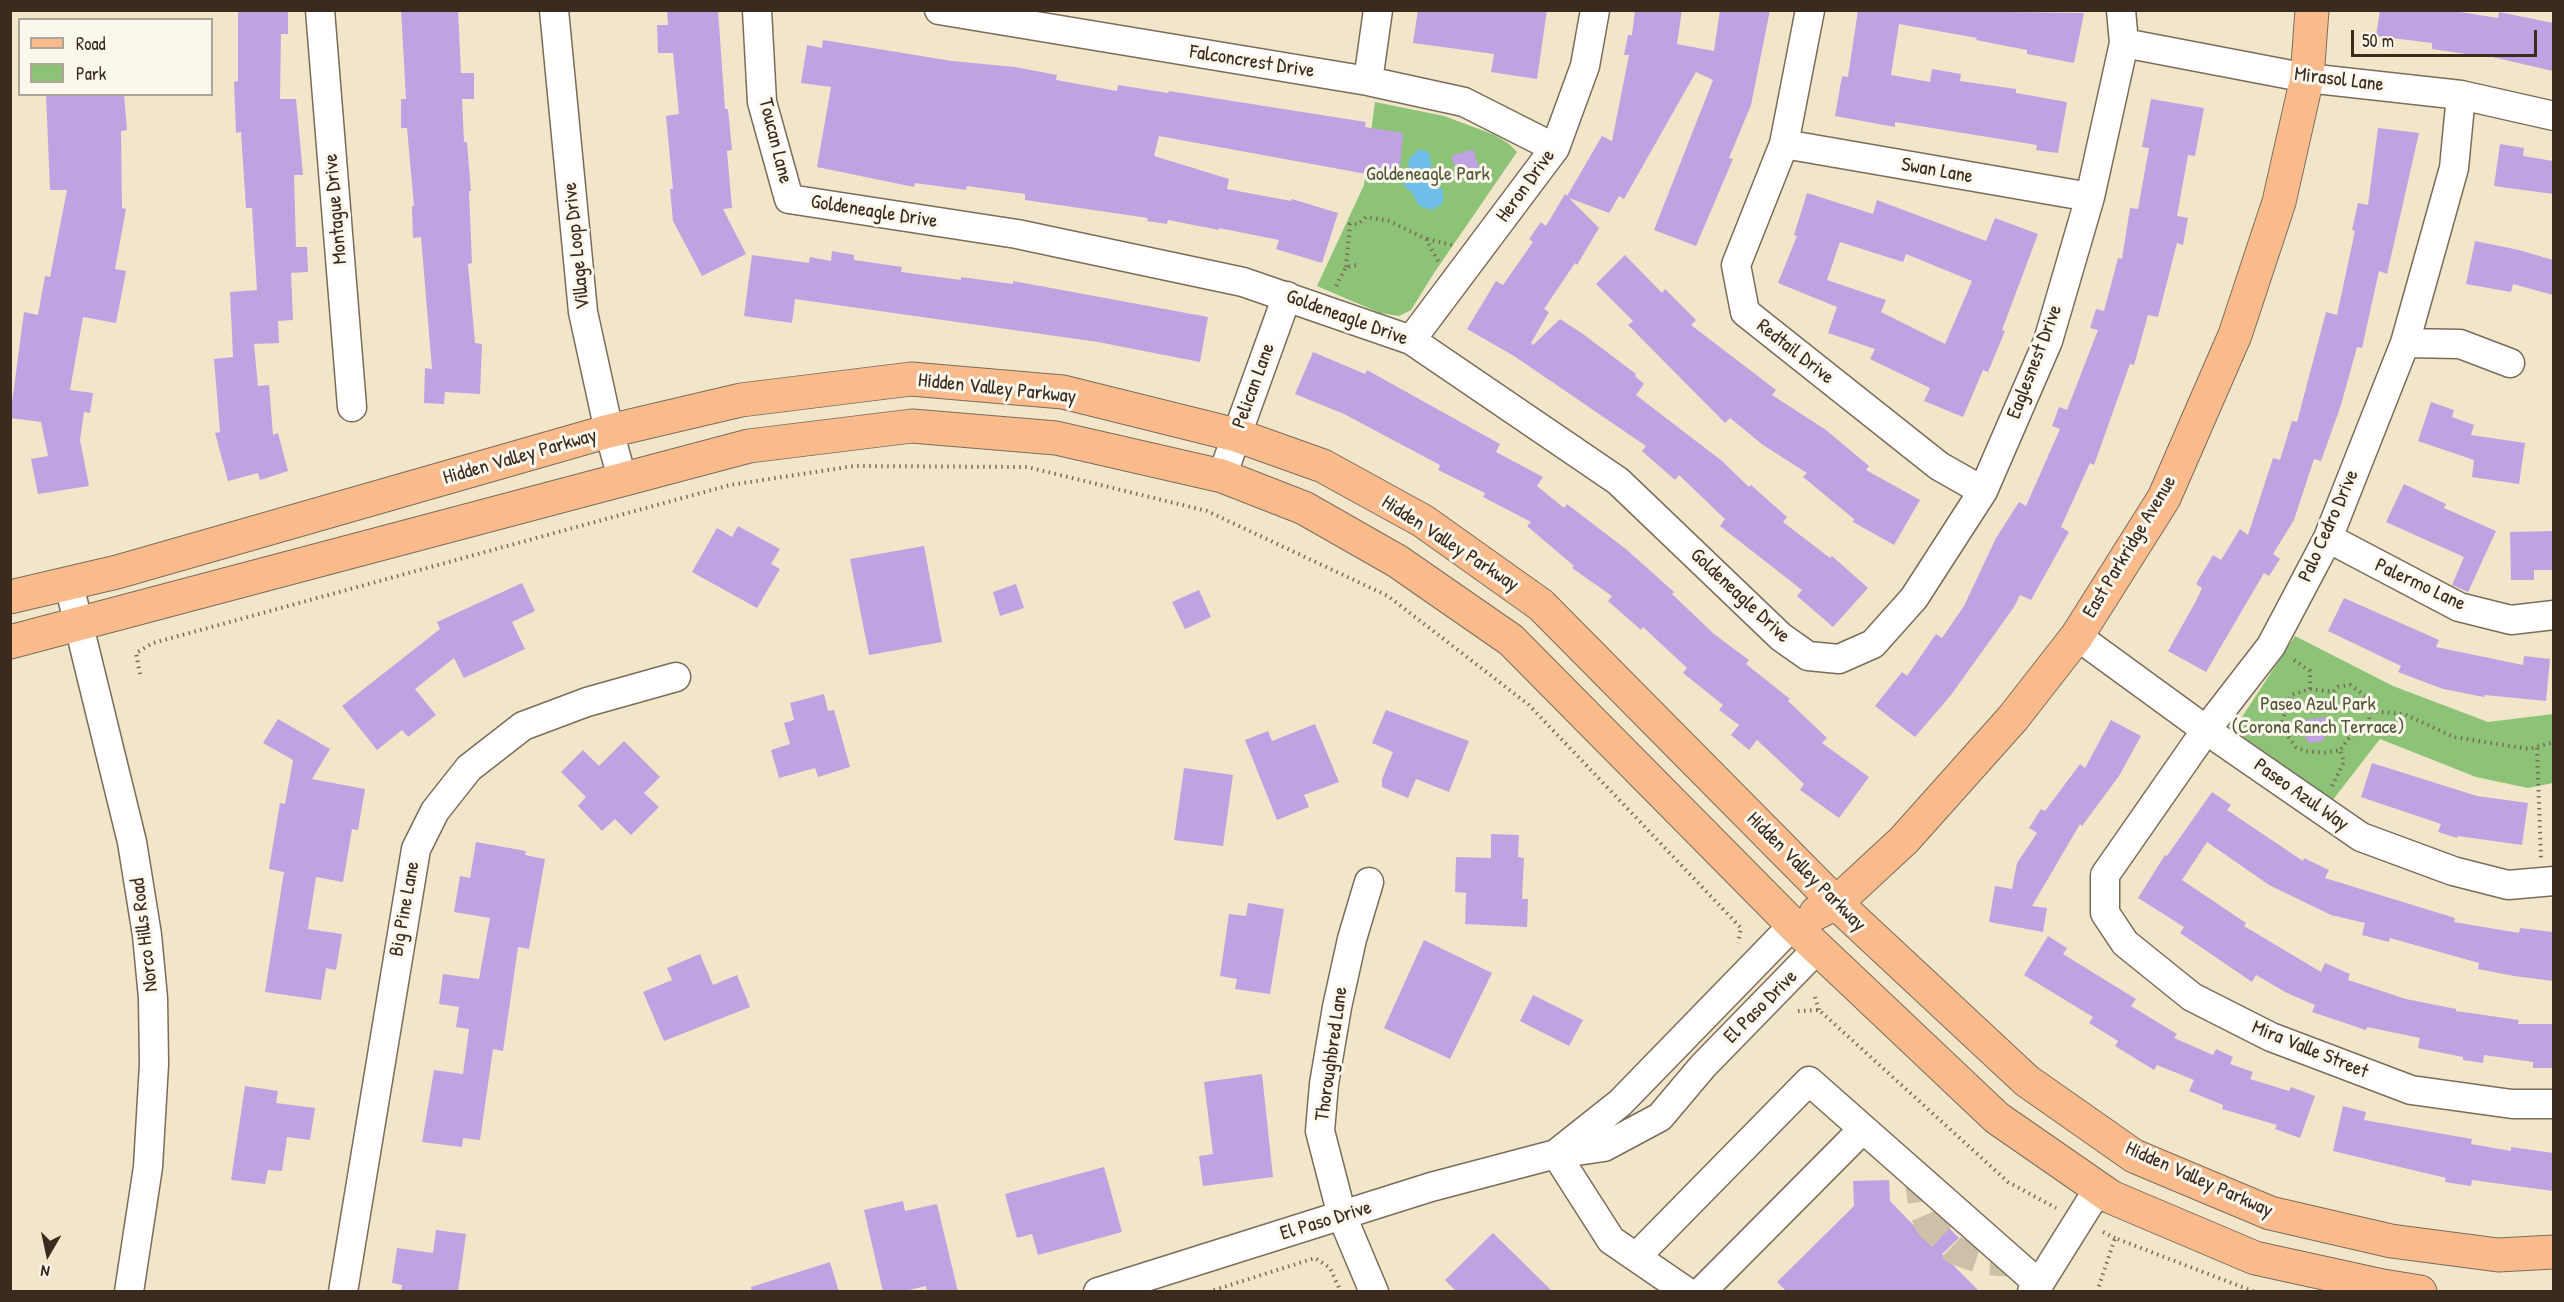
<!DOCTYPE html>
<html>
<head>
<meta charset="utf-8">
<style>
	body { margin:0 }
	#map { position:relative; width:2564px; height:1302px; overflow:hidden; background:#f1e6ca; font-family:"Patrick Hand",sans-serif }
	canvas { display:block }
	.frame { position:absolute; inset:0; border:12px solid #3b2a1e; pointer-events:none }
	.legend { position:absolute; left:18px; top:18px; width:195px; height:78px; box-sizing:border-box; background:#fbf7ec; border:2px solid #aea59a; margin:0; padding:8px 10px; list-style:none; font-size:18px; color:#3b2a1e }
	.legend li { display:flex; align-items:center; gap:12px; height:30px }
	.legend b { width:30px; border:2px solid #aea59a }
	.north { position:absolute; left:18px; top:1224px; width:60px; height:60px; -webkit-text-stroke:4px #fbf7ec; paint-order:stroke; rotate:189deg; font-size:16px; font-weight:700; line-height:24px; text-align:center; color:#3b2a1e }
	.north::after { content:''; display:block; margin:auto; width:21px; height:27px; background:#3b2a1e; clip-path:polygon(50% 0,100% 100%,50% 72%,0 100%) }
	.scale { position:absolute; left:2351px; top:30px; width:186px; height:27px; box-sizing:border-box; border:3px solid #3b2a1e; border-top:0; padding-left:8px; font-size:18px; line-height:21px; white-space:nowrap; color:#3b2a1e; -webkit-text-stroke:4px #fbf7ec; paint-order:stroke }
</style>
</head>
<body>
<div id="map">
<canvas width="2564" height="1302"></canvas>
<div class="frame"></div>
<ul class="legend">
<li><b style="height:8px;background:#fabb8c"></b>Road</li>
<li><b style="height:16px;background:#8cc376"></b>Park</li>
</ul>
<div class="north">N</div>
<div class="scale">50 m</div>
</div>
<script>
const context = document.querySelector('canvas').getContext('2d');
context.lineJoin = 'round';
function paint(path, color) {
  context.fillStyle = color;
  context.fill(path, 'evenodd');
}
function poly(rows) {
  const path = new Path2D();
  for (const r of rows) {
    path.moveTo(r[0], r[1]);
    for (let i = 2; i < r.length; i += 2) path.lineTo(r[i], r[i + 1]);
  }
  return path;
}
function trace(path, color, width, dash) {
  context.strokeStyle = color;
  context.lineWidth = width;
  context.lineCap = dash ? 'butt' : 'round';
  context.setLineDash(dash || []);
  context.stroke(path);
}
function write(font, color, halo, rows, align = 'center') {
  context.font = font + ' "Patrick Hand",sans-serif';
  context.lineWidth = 6;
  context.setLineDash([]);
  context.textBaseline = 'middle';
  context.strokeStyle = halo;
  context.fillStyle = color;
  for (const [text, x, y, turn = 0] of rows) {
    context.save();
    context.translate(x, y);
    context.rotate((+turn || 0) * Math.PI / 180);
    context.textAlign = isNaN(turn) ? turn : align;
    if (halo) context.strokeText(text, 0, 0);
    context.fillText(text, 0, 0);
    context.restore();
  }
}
paint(poly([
	[1375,102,1444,116,1495,135,1509,144,1517,152,1434,273,1411,310,1399,316,1380,313,1317,286,1364,185],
	[2295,636,2393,686,2488,722,2553,714,2553,783,2528,788,2476,777,2380,739,2332,801,2246,742,2238,728,2240,720]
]), '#8cc376');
paint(poly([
	[1418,150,1425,150,1430,155,1432,175,1443,191,1443,203,1432,210,1419,206,1413,194,1403,184,1408,172,1409,159]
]), '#6ebee9');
paint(poly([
	[401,10,458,10,461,73,474,73,474,99,462,99,464,142,467,142,471,191,469,191,472,263,468,264,475,343,482,344,480,394,445,392,444,404,424,403,425,368,432,369,421,237,413,238,412,206,414,206,407,128,401,128,401,99,406,99],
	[667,10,718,10,725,109,728,109,732,150,727,151,732,208,723,209,746,254,702,276,673,221,670,189,673,189,666,116,679,114,673,53,658,53,657,25,668,25],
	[1418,10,1547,10,1537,79,1491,72,1494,54,1413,43],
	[1635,10,1682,10,1677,44,1714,51,1720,10,1770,10,1751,105,1729,158,1733,159,1696,246,1654,230,1713,80,1696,72,1624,199,1619,196,1609,213,1569,198,1599,228,1577,265,1575,263,1544,309,1549,312,1531,343,1533,345,1560,319,1583,334,1636,374,1635,376,1644,384,1636,395,1722,461,1749,487,1751,485,1787,517,1783,522,1830,558,1832,556,1868,588,1833,627,1797,596,1802,590,1720,526,1725,519,1679,475,1675,480,1642,451,1646,446,1514,356,1467,329,1496,281,1503,285,1533,242,1529,239,1541,222,1546,226,1565,194,1567,196,1602,136,1612,141,1629,55,1624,55,1628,35,1632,35],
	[1858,10,2084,13,2074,63,2027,54,2027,50,1976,40,1977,38,1899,24,1891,75,1930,82,1932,69,1961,74,1960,81,2016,89,2016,93,2067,102,2058,153,2036,150,2037,145,1895,122,1895,127,1835,116,1842,76,1848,77],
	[2380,10,2447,10,2498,18,2499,12,2553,23,2553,71,2479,54,2479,56,2432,49,2432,43,2376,36],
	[238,11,288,12,288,34,281,34,280,99,296,99,303,175,294,175,296,247,307,247,308,272,291,273,293,320,278,321,279,343,254,344,258,386,269,385,273,435,278,433,288,471,260,480,258,473,228,481,215,433,220,432,214,359,233,357,230,292,257,290,252,208,246,208,241,132,236,133,234,82,238,81],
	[823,40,952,61,1015,67,1057,75,1056,80,1117,91,1118,85,1168,93,1169,91,1366,122,1365,127,1403,133,1399,180,1159,136,1154,156,1229,179,1227,189,1291,201,1292,199,1338,213,1322,263,1276,249,1279,240,1219,228,1219,230,1168,220,1167,224,1147,221,1148,218,1025,200,1025,194,967,186,966,190,915,183,914,187,817,167,831,87,801,83,807,45,822,48],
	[46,94,124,94,127,130,121,131,122,208,126,209,115,269,126,271,116,323,83,317,70,390,93,393,90,413,84,412,80,440,89,486,38,494,31,459,48,456,41,422,10,418,24,312,38,315,45,276,50,277,67,190,50,190],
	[2151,99,2204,108,2195,156,2188,155,2177,216,2188,218,2183,245,2177,243,2158,317,2148,315,2134,365,2130,364,2094,465,2090,463,2061,527,2069,532,2031,600,2020,595,2014,607,1951,695,1915,737,1875,706,1902,672,1907,676,1936,634,1942,638,1964,606,1996,538,2019,502,2026,506,2060,429,2052,426,2059,407,2067,410,2098,330,2090,328,2096,309,2104,311,2118,258,2122,259,2130,208,2138,209,2149,148,2142,147],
	[2378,128,2419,133,2387,274,2379,271,2362,348,2357,347,2341,405,2321,461,2314,459,2294,520,2273,554,2280,559,2269,576,2264,573,2206,672,2168,651,2196,601,2202,588,2196,584,2213,555,2221,560,2240,529,2248,535,2273,458,2280,460,2292,421,2297,422,2326,312,2337,315,2355,231,2352,230,2358,203,2368,205],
	[2500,144,2524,148,2523,156,2553,161,2553,194,2494,186],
	[1473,149,1480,170,1459,178,1451,156],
	[1807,193,1873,214,1877,200,1986,241,1995,218,2038,234,2002,330,2005,331,1988,372,1983,370,1963,417,1924,401,1930,388,1870,359,1875,349,1828,333,1837,307,1778,283,1797,236,1794,235],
	[1840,242,1903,262,1906,254,1972,281,1945,344,1881,312,1886,300,1827,280],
	[2475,241,2519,250,2553,260,2553,295,2513,284,2511,292,2466,284],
	[832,251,854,255,854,260,902,267,901,272,961,280,961,277,1013,284,1013,281,1208,317,1200,362,1098,342,795,299,792,323,744,316,752,255,809,263,810,257,831,261],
	[1625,255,1662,293,1665,289,1696,320,1691,325,1776,390,1772,395,1826,430,1869,466,1866,470,1920,500,1894,545,1853,522,1854,519,1803,477,1807,473,1763,445,1730,418,1725,423,1628,325,1633,321,1596,284],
	[1313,352,1365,374,1367,370,1500,444,1496,452,1543,477,1537,486,1564,508,1567,504,1627,550,1674,592,1672,594,1714,634,1749,660,1746,664,1790,699,1788,701,1827,738,1822,743,1869,777,1839,818,1800,790,1804,784,1757,740,1749,750,1731,735,1739,725,1719,710,1723,705,1683,673,1687,668,1643,627,1641,630,1608,601,1612,596,1572,568,1574,566,1527,526,1531,522,1483,497,1485,493,1438,470,1440,465,1344,414,1295,394],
	[2431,402,2454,410,2452,417,2474,425,2471,435,2525,443,2519,484,2472,477,2474,460,2418,441],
	[2404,484,2446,504,2444,508,2496,531,2468,592,2452,585,2464,557,2386,522],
	[738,526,780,549,771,564,780,569,757,608,692,572,717,528,732,537],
	[2553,531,2553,570,2534,570,2534,580,2511,580,2510,532],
	[924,546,942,642,869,655,850,559],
	[522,583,535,611,512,622,525,649,464,678,454,658,415,689,436,715,408,737,402,730,377,750,342,706,440,629,437,622],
	[1016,584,1024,608,1000,616,993,592],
	[1199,590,1211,617,1185,629,1172,602],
	[2344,598,2439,640,2436,647,2523,665,2524,656,2550,659,2546,701,2485,695,2484,697,2443,689,2398,672,2401,666,2328,631],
	[824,694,828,711,834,710,850,767,818,777,815,768,779,778,771,750,790,744,784,723,794,720,790,703],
	[1386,710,1469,741,1449,792,1416,779,1408,798,1382,787,1382,779,1393,752,1372,743],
	[2333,717,2323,741,2309,743,2301,731,2307,719],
	[278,719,330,749,312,779,365,789,358,830,352,829,343,882,316,877,308,929,342,934,336,970,326,968,321,1000,265,992,284,872,269,869,280,803,285,804,293,760,263,743],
	[2111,720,2141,736,2119,776,2082,826,2080,824,2032,906,2047,908,2043,932,1989,922,1995,886,2012,889,2017,863,2037,833,2029,828,2041,809,2045,811,2080,764,2085,768],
	[1315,724,1339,782,1304,795,1309,807,1277,820,1245,740,1268,731,1272,741],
	[624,741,660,777,644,793,659,807,631,835,615,819,602,831,578,806,586,797,561,772,583,750,599,766],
	[2372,763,2477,796,2528,803,2522,845,2458,836,2457,838,2438,832,2441,824,2361,797],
	[1184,768,1233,775,1223,846,1174,840],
	[2212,792,2231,805,2227,810,2303,861,2304,858,2329,870,2325,878,2455,918,2454,922,2519,933,2520,928,2553,932,2553,981,2514,976,2478,969,2479,963,2390,938,2389,942,2362,935,2365,923,2331,915,2269,885,2207,842,2182,880,2246,923,2244,926,2321,972,2325,963,2350,974,2348,980,2406,999,2456,1009,2456,1011,2519,1020,2518,1024,2553,1024,2553,1068,2533,1068,2533,1062,2484,1055,2483,1063,2463,1060,2463,1057,2418,1048,2420,1038,2367,1027,2366,1030,2312,1012,2315,1005,2287,993,2256,975,2252,982,2180,933,2184,927,2138,898,2165,855,2167,856],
	[1491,834,1519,835,1518,857,1524,858,1522,899,1528,899,1527,927,1465,924,1466,893,1455,892,1456,857,1491,858],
	[476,842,526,851,525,855,545,859,529,949,518,947,503,1051,493,1049,480,1140,463,1138,462,1147,422,1142,434,1070,463,1074,469,1029,456,1027,459,1007,439,1004,443,974,479,979,490,918,454,912,460,876,470,878],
	[1248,903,1284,909,1270,994,1235,989,1237,979,1220,976,1229,914,1246,916],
	[2048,936,2067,948,2063,954,2136,999,2131,1006,2177,1034,2174,1038,2213,1055,2216,1049,2233,1057,2230,1064,2253,1072,2250,1079,2289,1091,2291,1087,2315,1096,2300,1138,2275,1129,2277,1125,2222,1109,2223,1105,2189,1091,2194,1080,2157,1065,2154,1070,2115,1046,2118,1041,2089,1023,2093,1017,2024,975],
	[1424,940,1492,973,1450,1059,1384,1028],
	[700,954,713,985,737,975,750,1007,664,1041,643,992,672,980,667,968],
	[1533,995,1583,1020,1569,1046,1520,1021],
	[1262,1074,1273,1177,1203,1186,1199,1156,1213,1154,1204,1082],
	[245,1086,278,1091,276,1103,315,1108,310,1140,287,1137,282,1171,268,1170,265,1184,231,1180],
	[2343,1106,2366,1112,2364,1120,2472,1139,2471,1144,2511,1151,2511,1147,2553,1153,2553,1191,2472,1180,2471,1186,2445,1182,2446,1178,2333,1151],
	[1104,1167,1122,1232,1038,1255,1032,1234,1017,1238,1005,1194],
	[1889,1180,1890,1201,1924,1236,1941,1220,1959,1238,1942,1254,1980,1292,1787,1292,1777,1282,1854,1206,1853,1181],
	[903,1201,905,1211,937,1204,958,1292,927,1292,926,1286,901,1292,883,1292,864,1210],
	[436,1230,466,1234,458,1292,401,1292,402,1285,392,1283,397,1248,433,1253],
	[1493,1233,1553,1292,1457,1292,1445,1280],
	[830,1262,839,1292,752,1292,751,1287]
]), '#c0a2e2');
trace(poly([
	[1915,1175,1919,1182,1923,1211,1929,1225,1956,1251,1985,1261,2015,1263]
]), '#cdc0a8', 28, [28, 14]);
const minor = poly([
	[320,10,352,407],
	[554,10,583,312,609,431,622,478],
	[757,10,762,102,789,199,1017,234,1243,282,1411,340,1618,481,1781,637,1808,656,1839,659,1873,644,1914,598,1983,491,2048,341,2090,197,2124,43,2121,10],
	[939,10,1368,81,1464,102,1555,148],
	[1810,10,1784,144,1736,265,1745,312,1939,466,1983,491],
	[2124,43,2307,78,2461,95,2554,116],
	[1368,81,1378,10],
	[2461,95,2454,168,2405,343,2328,538,2271,646,2206,730,2105,875,2105,913,2125,943,2192,997,2271,1037,2411,1090,2512,1104,2554,1104],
	[1784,144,2090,197],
	[1411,340,1555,148,1585,66,1595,10],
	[2405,343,2460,344,2510,363],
	[1222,476,1287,296],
	[2328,538,2459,607,2511,620,2554,615],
	[69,585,132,842,147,935,153,998,154,1064,148,1167,129,1292],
	[2077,636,2206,730,2361,837,2453,871,2508,885,2554,881],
	[1369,882,1352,939,1337,1007,1324,1084,1320,1131,1342,1216,1374,1292],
	[1557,1153,1620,1103,1793,925],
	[1556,1154,1611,1240,1687,1292],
	[1636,1257,1809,1081,2039,1284,2032,1292],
	[2039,1284,2099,1188],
	[343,1292,416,849,435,811,469,768,523,726,587,702,676,677],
	[1098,1292,1431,1187,1556,1154,1604,1147,1660,1117,1703,1066,1818,948],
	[1701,1292,1863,1129]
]);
const major = poly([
	[10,597,117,572,609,431,741,400,911,379,1063,392,1236,435,1323,466,1423,521,1541,605,1836,903,2027,1081,2134,1156,2270,1213,2391,1241,2498,1255,2554,1252],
	[10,642,749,446,912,426,1056,438,1222,476,1304,508,1397,561,1511,640,1793,925,1997,1118,2111,1197,2255,1258,2383,1286,2420,1292],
	[1816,913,1836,903,1904,840,2013,718,2077,636,2164,498,2235,335,2279,202,2307,78,2312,10]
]);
trace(minor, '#7b6c5a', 31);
trace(major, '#7b6c5a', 35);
trace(poly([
	[1427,239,1452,245],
	[1346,267,1350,224,1358,224,1366,217,1389,221,1426,239,1438,261],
	[1336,286,1346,267,1357,265],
	[2294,660,2310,671,2310,689,2291,695,2282,722,2287,735,2296,747,2305,751,2324,753,2340,750,2344,762,2332,786],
	[140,674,136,653,153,643,730,485,854,466,1027,467,1207,511,1388,596,1529,705,1741,928,1738,943],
	[2310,689,2333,692,2338,687,2350,685,2366,696,2370,711,2369,722,2349,738,2340,750],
	[2370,711,2404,714,2454,737,2529,749,2554,742],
	[2537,748,2541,858],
	[1815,997,1819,1010],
	[1798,1011,1819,1010,2008,1182,2056,1208],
	[2103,1232,2115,1238],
	[1208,1292,1315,1258,1330,1268,1341,1292],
	[2097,1292,2115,1238,2255,1292]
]), '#7b6c5a', 4, [1.5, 4.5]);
trace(minor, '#fff', 28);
trace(major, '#fabb8c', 33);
write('20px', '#3b2a1e', '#fbf7ec', [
	["Falconcrest Drive",1252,62,9],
	["Mirasol Lane",2339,80,7],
	["Toucan Lane",775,141,76],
	["Swan Lane",1937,171,10],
	["Heron Drive",1526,186,-54],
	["Montague Drive",336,209,-95],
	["Goldeneagle Drive",874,212,9],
	["Village Loop Drive",577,246,-96],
	["Goldeneagle Drive",1347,318,20],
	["Redtail Drive",1795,352,38],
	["Eaglesnest Drive",2035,362,-69],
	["Pelican Lane",1254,386,-70],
	["Hidden Valley Parkway",997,389,6],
	["Hidden Valley Parkway",520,457,-16],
	["Palo Cedro Drive",2329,526,-66],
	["Hidden Valley Parkway",1450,544,33],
	["East Parkridge Avenue",2130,547,-59],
	["Palermo Lane",2420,585,25],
	["Goldeneagle Drive",1740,596,43],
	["Paseo Azul Way",2301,795,35],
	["Hidden Valley Parkway",1806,872,45],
	["Big Pine Lane",405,909,-80],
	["Norco Hills Road",145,935,-97],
	["El Paso Drive",1761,1007,-45],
	["Mira Valle Street",2310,1050,22],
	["Thoroughbred Lane",1332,1054,-82],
	["Hidden Valley Parkway",2199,1180,24],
	["El Paso Drive",1326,1221,-17]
]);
write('20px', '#535838', '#fbf7ec', [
	["Goldeneagle Park",1428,175],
	["Paseo Azul Park",2318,705],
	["(Corona Ranch Terrace)",2318,728]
]);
</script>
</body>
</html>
